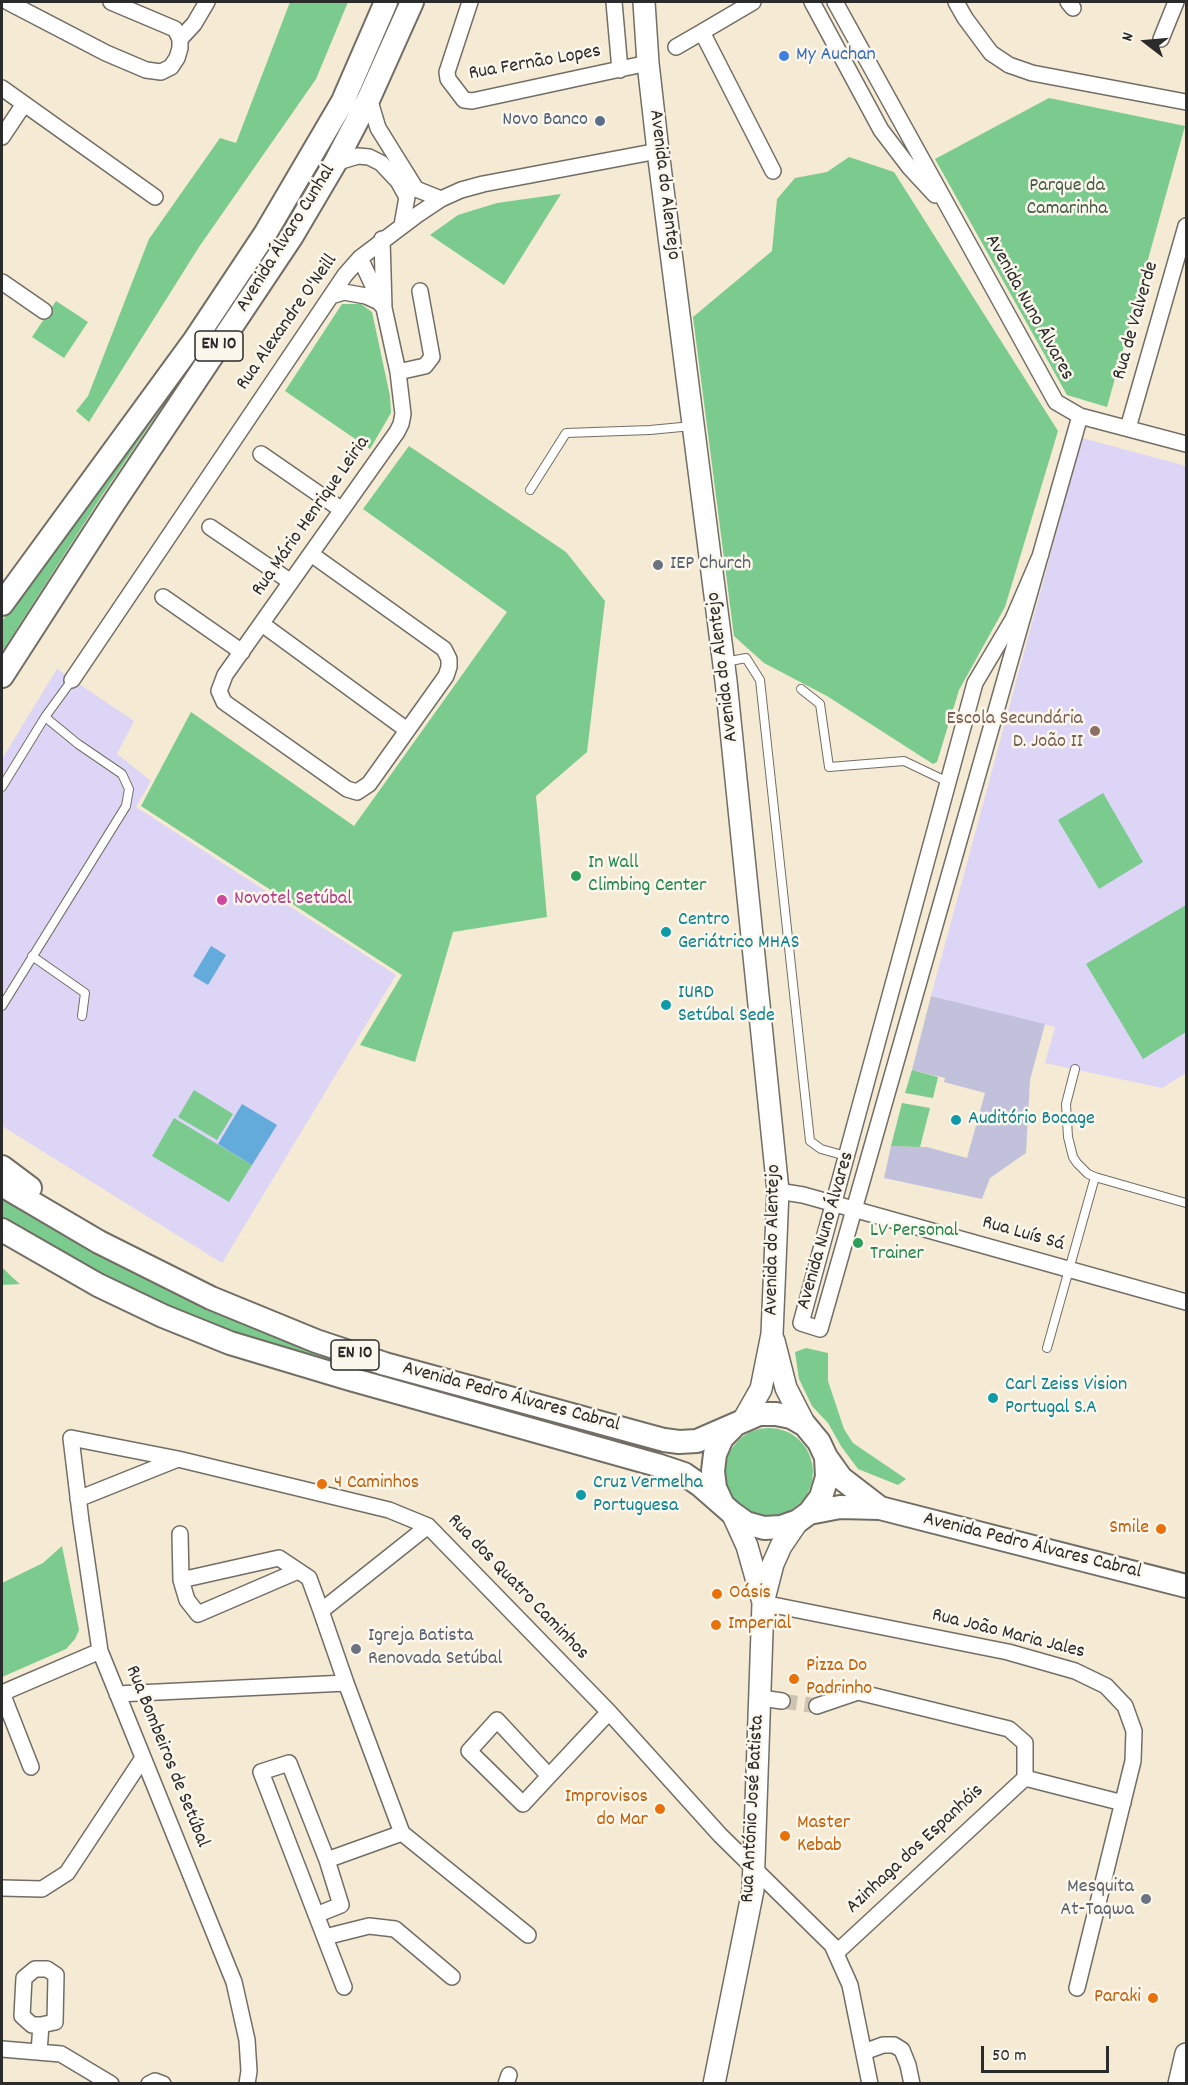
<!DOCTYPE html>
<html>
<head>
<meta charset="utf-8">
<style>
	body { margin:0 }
	#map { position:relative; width:1188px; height:2085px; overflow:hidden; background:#f5ead4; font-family:Dekko,sans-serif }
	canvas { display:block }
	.frame { position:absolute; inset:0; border:3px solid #2b2b2b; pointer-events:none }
	.north { position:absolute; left:1116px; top:12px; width:60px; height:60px; -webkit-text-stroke:4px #fbf7ec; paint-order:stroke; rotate:286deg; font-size:16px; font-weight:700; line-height:24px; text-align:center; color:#2b2b2b }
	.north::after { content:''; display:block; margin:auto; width:21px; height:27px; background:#2b2b2b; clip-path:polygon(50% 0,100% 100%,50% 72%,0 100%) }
	.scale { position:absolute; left:981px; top:2046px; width:128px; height:27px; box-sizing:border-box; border:3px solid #2b2b2b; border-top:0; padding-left:8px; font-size:18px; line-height:21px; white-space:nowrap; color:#2b2b2b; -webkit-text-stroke:4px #fbf7ec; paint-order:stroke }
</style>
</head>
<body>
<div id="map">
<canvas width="1188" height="2085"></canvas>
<div class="frame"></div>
<div class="north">N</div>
<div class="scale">50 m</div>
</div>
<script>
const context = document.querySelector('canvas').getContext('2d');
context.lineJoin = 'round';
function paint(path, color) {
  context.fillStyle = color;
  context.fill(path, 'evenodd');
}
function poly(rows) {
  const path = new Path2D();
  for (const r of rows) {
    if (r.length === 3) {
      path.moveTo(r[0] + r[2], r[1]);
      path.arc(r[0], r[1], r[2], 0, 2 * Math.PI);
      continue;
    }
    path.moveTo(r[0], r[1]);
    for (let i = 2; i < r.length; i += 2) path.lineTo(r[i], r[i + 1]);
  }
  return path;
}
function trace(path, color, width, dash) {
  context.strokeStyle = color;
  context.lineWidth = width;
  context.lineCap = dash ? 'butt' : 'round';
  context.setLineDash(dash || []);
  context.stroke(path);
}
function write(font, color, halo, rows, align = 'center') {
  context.font = font + ' Dekko,sans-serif';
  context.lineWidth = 5;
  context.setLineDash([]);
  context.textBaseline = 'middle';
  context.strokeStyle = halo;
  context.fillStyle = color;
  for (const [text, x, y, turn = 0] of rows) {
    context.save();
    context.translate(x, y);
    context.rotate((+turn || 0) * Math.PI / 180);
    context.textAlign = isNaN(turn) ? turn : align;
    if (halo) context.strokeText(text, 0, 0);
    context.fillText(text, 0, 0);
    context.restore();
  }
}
paint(poly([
	[1082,438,1186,466,1186,1073,1162,1088,1045,1063,1055,1027,931,996],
	[57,669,134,721,117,754,151,781,136,807,396,975,222,1263,2,1126,2,759]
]), '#ddd5f6');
paint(poly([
	[931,996,1045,1024,1030,1080,1026,1153,990,1178,982,1199,884,1178,891,1146,927,1147,967,1158,985,1093,944,1082,945,1078,912,1070]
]), '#c2c1dc');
paint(poly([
	[290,2,348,2,316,79,199,247,89,422,76,411,88,396,149,239,220,138,236,143],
	[395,2,400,2,386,35,334,141,280,232,101,497,2,652,2,621,138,435],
	[1049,98,1185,126,1107,407,1067,395,935,159],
	[849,157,894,172,1058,431,1005,607,959,690,937,762,933,764,827,696,764,663,734,636,693,317,772,251,777,199,795,178,827,172],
	[561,194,504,285,430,235,458,215,497,203],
	[56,301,88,322,64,358,32,337],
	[342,304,361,304,372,312,390,396,391,413,370,449,285,391],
	[409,446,566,552,605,601,587,752,536,796,547,917,453,932,415,1062,360,1045,402,975,141,806,191,712,354,826,507,612,363,509],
	[1103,793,1143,862,1099,889,1058,820],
	[1186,905,1186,1032,1143,1059,1086,964],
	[912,1070,938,1077,933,1098,905,1093],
	[194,1090,233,1114,217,1140,178,1117],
	[902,1103,930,1108,920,1147,891,1146],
	[174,1118,252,1165,229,1202,152,1156],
	[2,1198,125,1268,190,1300,276,1335,360,1363,359,1370,273,1345,184,1314,117,1284,2,1217],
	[2,1267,12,1277,20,1284,2,1285],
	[806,1348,828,1353,828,1381,844,1429,853,1443,906,1479,898,1485,858,1469,841,1446,828,1423,812,1406,799,1379,795,1352],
	[769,1472,44],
	[62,1546,79,1630,75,1639,66,1649,2,1677,2,1583,43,1563]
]), '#7acb8d');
paint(poly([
	[211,946,226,955,208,985,193,976],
	[242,1104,277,1125,252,1165,218,1144]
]), '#63abda');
trace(poly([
	[782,1701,817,1706]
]), '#cdc4b2', 15, [15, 8]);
const lane = poly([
	[530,490,566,433,650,430,692,426],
	[725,662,746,658,760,680,810,1141,821,1149,846,1156],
	[801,689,820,704,829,767,904,761,948,782],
	[2,787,45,717,72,680],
	[32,956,85,993,82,1016],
	[2,1006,126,806,129,789,122,774,78,744,45,717],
	[1075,1069,1066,1104,1068,1137,1073,1157,1077,1163,1088,1174,1095,1177],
	[1047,1348,1095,1177,1186,1203]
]);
const street = poly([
	[8,2,106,53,146,70,161,72,171,67,177,58,180,48,180,39,175,29,111,2],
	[470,2,447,72,448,79,464,100,472,101,648,63],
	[614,2,620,70],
	[753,2,702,32,773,171],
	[812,2,881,130,910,168,935,195],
	[835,2,1056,402,1080,416,1186,444],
	[956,2,965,18,991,53,1009,65,1032,73,1186,102],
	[1068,2,1073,8],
	[180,39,194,24,207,2],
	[1161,39,1176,2],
	[676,47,702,32],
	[2,88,155,197],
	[369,98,378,128,416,189,441,199],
	[2,137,24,104],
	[335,163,358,156,369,157,381,163,398,181,407,197,402,225],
	[360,258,381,303],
	[2,282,44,311],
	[331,296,344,292,366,296,379,302,384,308],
	[398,372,425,366,432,357,420,291],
	[1128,428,1186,226],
	[261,454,342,510],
	[210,527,291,582],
	[311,554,444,649,449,659,449,667,446,676,369,784,357,792,347,789,224,702,219,691,225,675,397,432,401,424,403,414,398,372,384,308,382,239],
	[1041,554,1013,619,975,683,801,1323,820,1329,1080,416],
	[163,597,242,652],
	[262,624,407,730],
	[72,680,345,275,360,258,417,215,441,199,461,190,483,184,658,151],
	[778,1191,803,1195,1186,1302],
	[78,1499,178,1459],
	[428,1526,321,1611,346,1683,402,1833,528,1935],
	[180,1534,181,1580,187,1600,198,1614,298,1571],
	[181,1580,279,1558,309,1578,321,1611],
	[763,1603,1008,1652,1075,1671,1106,1686,1125,1706,1134,1731,1133,1761,1077,1988],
	[2,1693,100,1651],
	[2,1693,31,1767],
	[117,1694,346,1683],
	[761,1698,782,1701],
	[817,1706,858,1692,1009,1729,1025,1743,1025,1778,836,1953],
	[549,1776,497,1720,469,1751,523,1804,549,1776,609,1712],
	[1025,1778,1123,1803],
	[2,1888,42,1889,67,1873,143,1758],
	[316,1915,341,1905,327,1860],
	[325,1937,369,1926,395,1929,452,1977],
	[344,1987,261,1772,289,1763,327,1860,402,1833],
	[2,2049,61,2054,111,2084],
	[39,2052,41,2025,55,2022,56,1975,47,1969,35,1969,24,1978,22,2016,32,2025,41,2025],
	[864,2052,883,2045,894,2045,902,2050,908,2065,912,2084],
	[149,2084,155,2081,163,2084],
	[247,2084,249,2071,247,2040,234,1982,100,1651,81,1521,71,1438,178,1459,389,1510,428,1526,609,1712,720,1835,832,1945,850,1985,870,2084],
	[506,2084,509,2075]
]);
const secondary = poly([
	[644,2,648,63,658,151,726,681,778,1191,772,1334,761,1389,744,1419],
	[774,1341,786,1388,805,1425],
	[732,1513,747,1546,762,1599],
	[714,2084,753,1890,763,1603,773,1564,781,1546,798,1521],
	[1179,2084,1186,2054]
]);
const primary = poly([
	[2,604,194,341,265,234,343,101,386,2],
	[2,676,111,507,292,236,335,163,369,98,412,2],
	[2,1167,30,1188],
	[2,1185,99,1242,211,1298,316,1341,385,1364,664,1440,679,1442,697,1441,759,1414,776,1414,791,1417,805,1425,819,1442,826,1457,841,1478,880,1508],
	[2,1230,98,1285,163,1316,230,1343,350,1379,657,1465,684,1474,700,1485,732,1513,746,1523,764,1528,781,1527,798,1521,809,1513,821,1497,827,1477,826,1457],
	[722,1503,715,1488,713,1471,715,1454,722,1438,733,1427],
	[809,1513,840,1507,880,1508,1186,1586]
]);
trace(lane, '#726e66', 10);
trace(street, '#726e66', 18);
trace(secondary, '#726e66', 24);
trace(primary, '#726e66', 26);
trace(lane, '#fff', 8);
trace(street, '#fff', 15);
trace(secondary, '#fff', 21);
trace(primary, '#fff', 22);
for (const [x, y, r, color] of [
	[784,56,6,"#3f7fe0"],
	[600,121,6,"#5c6f8a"],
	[658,565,6,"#6b7280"],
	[1095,731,6,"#8d6e63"],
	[576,876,6,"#2e9e5b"],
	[222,900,6,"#d1479c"],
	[666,932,6,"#0f9aa8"],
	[666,1005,6,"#0f9aa8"],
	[956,1120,6,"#0f9aa8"],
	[858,1243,6,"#2e9e5b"],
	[993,1398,6,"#0f9aa8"],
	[322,1484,6,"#e8710a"],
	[581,1495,6,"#0f9aa8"],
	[1161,1529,6,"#e8710a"],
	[717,1594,6,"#e8710a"],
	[716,1625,6,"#e8710a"],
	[356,1649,6,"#6b7280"],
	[794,1679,6,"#e8710a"],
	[660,1809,6,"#e8710a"],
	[785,1836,6,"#e8710a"],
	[1146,1899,6,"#6b7280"],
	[1153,1998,6,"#e8710a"]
]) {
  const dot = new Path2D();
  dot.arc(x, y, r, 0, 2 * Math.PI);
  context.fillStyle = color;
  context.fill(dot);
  trace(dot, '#fbf7ec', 2);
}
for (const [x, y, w] of [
	[219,346,48],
	[355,1355,48]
]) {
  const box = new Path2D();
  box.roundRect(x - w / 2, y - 15, w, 30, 4.5);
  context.fillStyle = '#fbf7ec';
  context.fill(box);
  trace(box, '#2b2b2b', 1.5);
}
write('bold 18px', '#2b2b2b', null, [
	["EN 10",219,346],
	["EN 10",355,1355]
]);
write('20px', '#366cbe', '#fbf7ec', [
	["My Auchan",796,56]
], 'left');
write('20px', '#2b2b2b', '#fbf7ec', [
	["Rua Fernão Lopes",535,64,-10],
	["Avenida do Alentejo",663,185,83],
	["Avenida Álvaro Cunhal",287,239,-58],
	["Avenida Nuno Álvares",1028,308,61],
	["Rua de Valverde",1137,321,-74],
	["Rua Alexandre O'Neill",288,323,-55],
	["Rua Mário Henrique Leiria",312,517,-55],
	["Avenida do Alentejo",724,667,-97],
	["Avenida Nuno Álvares",827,1231,-74],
	["Rua Luís Sá",1023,1235,16],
	["Avenida do Alentejo",774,1240,-89],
	["Avenida Pedro Álvares Cabral",511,1398,15],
	["Avenida Pedro Álvares Cabral",1032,1547,14],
	["Rua dos Quatro Caminhos",517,1588,46],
	["Rua João Maria Jales",1008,1635,14],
	["Rua Bombeiros de Setúbal",166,1757,68],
	["Rua António José Batista",754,1809,-87],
	["Azinhaga dos Espanhóis",916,1850,-43]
]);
write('20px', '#4e5e75', '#fbf7ec', [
	["Novo Banco",588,121]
], 'right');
write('20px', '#435b48', '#fbf7ec', [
	["Parque da",1067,187],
	["Camarinha",1067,210]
]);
write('20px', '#5b616d', '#fbf7ec', [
	["IEP Church",670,565],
	["Igreja Batista",368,1637],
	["Renovada Setúbal",368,1660],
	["Mesquita",1134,1888,"right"],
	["At-Taqwa",1134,1911,"right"]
], 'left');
write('20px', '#785e54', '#fbf7ec', [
	["Escola Secundária",1083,720],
	["D. João II",1083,743]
], 'right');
write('20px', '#27864d', '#fbf7ec', [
	["In Wall",588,864],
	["Climbing Center",588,887],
	["LV Personal",870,1232],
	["Trainer",870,1255]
], 'left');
write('20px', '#b23c85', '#fbf7ec', [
	["Novotel Setúbal",234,900]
], 'left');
write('20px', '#0d838f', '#fbf7ec', [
	["Centro",678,921],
	["Geriátrico MHAS",678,944],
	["IURD",678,994],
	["Setúbal Sede",678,1017],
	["Auditório Bocage",968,1120],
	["Carl Zeiss Vision",1005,1386],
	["Portugal S.A",1005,1409],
	["Cruz Vermelha",593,1484],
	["Portuguesa",593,1507]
], 'left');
write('20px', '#c56008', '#fbf7ec', [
	["4 Caminhos",334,1484],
	["Smile",1149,1529,"right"],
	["Oásis",729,1594],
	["Imperial",728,1625],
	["Pizza Do",806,1667],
	["Padrinho",806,1690],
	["Improvisos",648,1798,"right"],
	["do Mar",648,1821,"right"],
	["Master",797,1824],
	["Kebab",797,1847],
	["Paraki",1141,1998,"right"]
], 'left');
</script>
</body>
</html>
